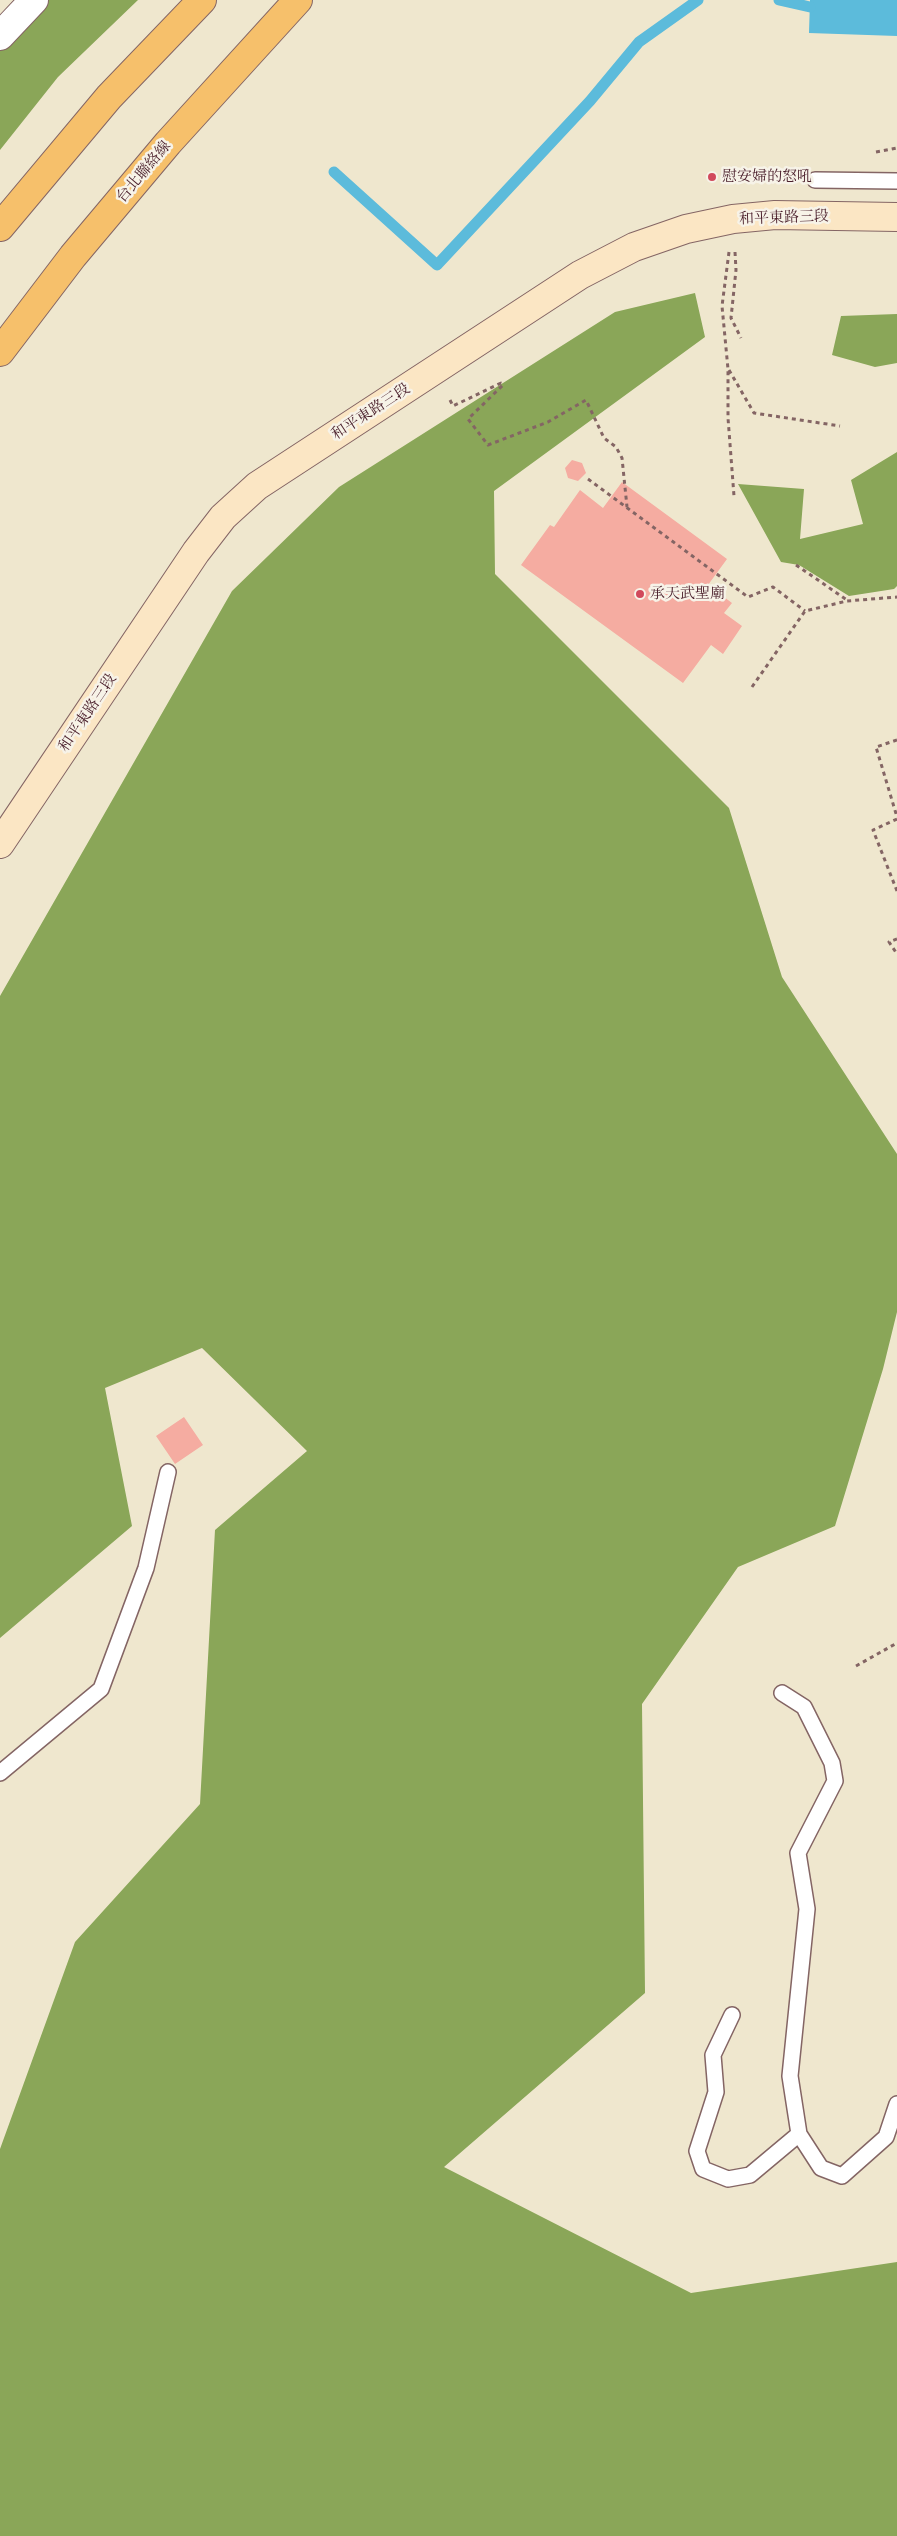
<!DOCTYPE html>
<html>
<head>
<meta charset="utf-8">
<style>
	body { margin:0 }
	canvas { display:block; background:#efe7ce }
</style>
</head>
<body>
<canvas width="897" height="2536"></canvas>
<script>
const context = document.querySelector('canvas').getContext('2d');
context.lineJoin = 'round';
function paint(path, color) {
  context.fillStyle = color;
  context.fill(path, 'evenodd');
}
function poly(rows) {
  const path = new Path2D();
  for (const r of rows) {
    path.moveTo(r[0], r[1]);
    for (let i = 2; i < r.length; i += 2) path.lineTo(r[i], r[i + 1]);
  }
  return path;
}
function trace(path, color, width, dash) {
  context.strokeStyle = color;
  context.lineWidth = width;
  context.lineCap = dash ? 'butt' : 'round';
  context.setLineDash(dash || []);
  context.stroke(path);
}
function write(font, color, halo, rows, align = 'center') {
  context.font = font + ' "Old Standard TT","Noto Serif TC",serif';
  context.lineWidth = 5;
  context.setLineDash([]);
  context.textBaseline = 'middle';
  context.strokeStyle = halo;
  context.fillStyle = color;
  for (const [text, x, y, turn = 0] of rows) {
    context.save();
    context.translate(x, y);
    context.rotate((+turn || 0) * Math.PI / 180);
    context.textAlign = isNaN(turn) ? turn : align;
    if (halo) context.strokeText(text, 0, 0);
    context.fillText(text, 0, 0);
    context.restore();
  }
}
paint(poly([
	[42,0,138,0,58,77,0,150,0,42],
	[695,293,705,337,494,491,495,574,729,808,782,977,897,1154,897,1312,883,1369,835,1526,738,1567,642,1704,645,1993,444,2167,691,2293,897,2262,897,2536,0,2536,0,2149,75,1942,200,1804,215,1530,307,1451,202,1348,105,1388,132,1526,0,1638,0,996,232,591,339,487,615,312],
	[897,314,897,363,875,367,832,355,841,316],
	[897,452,897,586,894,589,849,596,799,565,781,562,738,484,804,489,800,539,863,524,851,480]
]), '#8aa658');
paint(poly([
	[810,0,897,0,897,36,809,33]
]), '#5cbbdb');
trace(poly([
	[779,0,810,7],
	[334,172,437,265,590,101,639,42,698,0]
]), '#5cbbdb', 11);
paint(poly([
	[572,460,582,463,586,473,578,481,568,478,565,468],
	[622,482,727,559,708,585,732,603,724,613,742,626,723,654,711,645,683,683,521,565,550,525,554,527,580,490,603,508],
	[184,1417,203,1445,175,1464,156,1436]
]), '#f5aca1');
const service = poly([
	[815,180,897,181],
	[782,1693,804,1707,832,1763,835,1781,798,1853,807,1909,790,2076,799,2134,821,2168,842,2176,886,2137,897,2104],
	[0,1773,101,1689,146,1568,168,1472],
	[732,2015,713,2055,716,2092,697,2151,703,2169,728,2179,750,2175,799,2134]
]);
const minor = poly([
	[0,36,34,0]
]);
const secondary = poly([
	[0,844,196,552,223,517,257,486,580,275,634,247,686,229,733,219,775,215,897,217]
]);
const motorway = poly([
	[0,227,109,97,202,0],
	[0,352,73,256,168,143,298,0]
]);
trace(service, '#846564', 18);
trace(minor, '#846564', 30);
trace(secondary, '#846564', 30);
trace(motorway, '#846564', 30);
trace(poly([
	[876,152,897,148],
	[729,252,722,306,728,369,728,418,734,496],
	[735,252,736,270,731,318,741,338],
	[729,370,754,413,840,426],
	[450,400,453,406,501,383,503,385,468,419,488,445,548,422,586,400,604,438,616,447,622,458,627,507],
	[588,479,748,597,773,587,805,611],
	[796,565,847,600],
	[752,687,805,611,847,601,897,597],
	[897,740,876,747,897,817],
	[897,819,873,830,897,891],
	[897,939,889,942,897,954],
	[856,1666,897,1643]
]), '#846564', 3, [4, 4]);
trace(service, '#fff', 15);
trace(minor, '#fff', 28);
trace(secondary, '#fbe6c4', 28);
trace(motorway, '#f6c06b', 28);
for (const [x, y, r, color] of [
	[712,177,5,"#d1495b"],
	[640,594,5,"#d1495b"]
]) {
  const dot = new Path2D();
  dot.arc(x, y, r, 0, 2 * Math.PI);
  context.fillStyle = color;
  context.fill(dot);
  trace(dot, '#f7f3e8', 2);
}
write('15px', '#4a1f2b', '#f7f3e8', [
	["台北聯絡線",144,172,-50],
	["和平東路三段",784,218,-2],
	["和平東路三段",371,412,-33],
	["和平東路三段",88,713,-56]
]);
write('15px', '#4a1f2b', '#f7f3e8', [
	["慰安婦的怒吼",722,177],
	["承天武聖廟",650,594]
], 'left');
</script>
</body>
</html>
